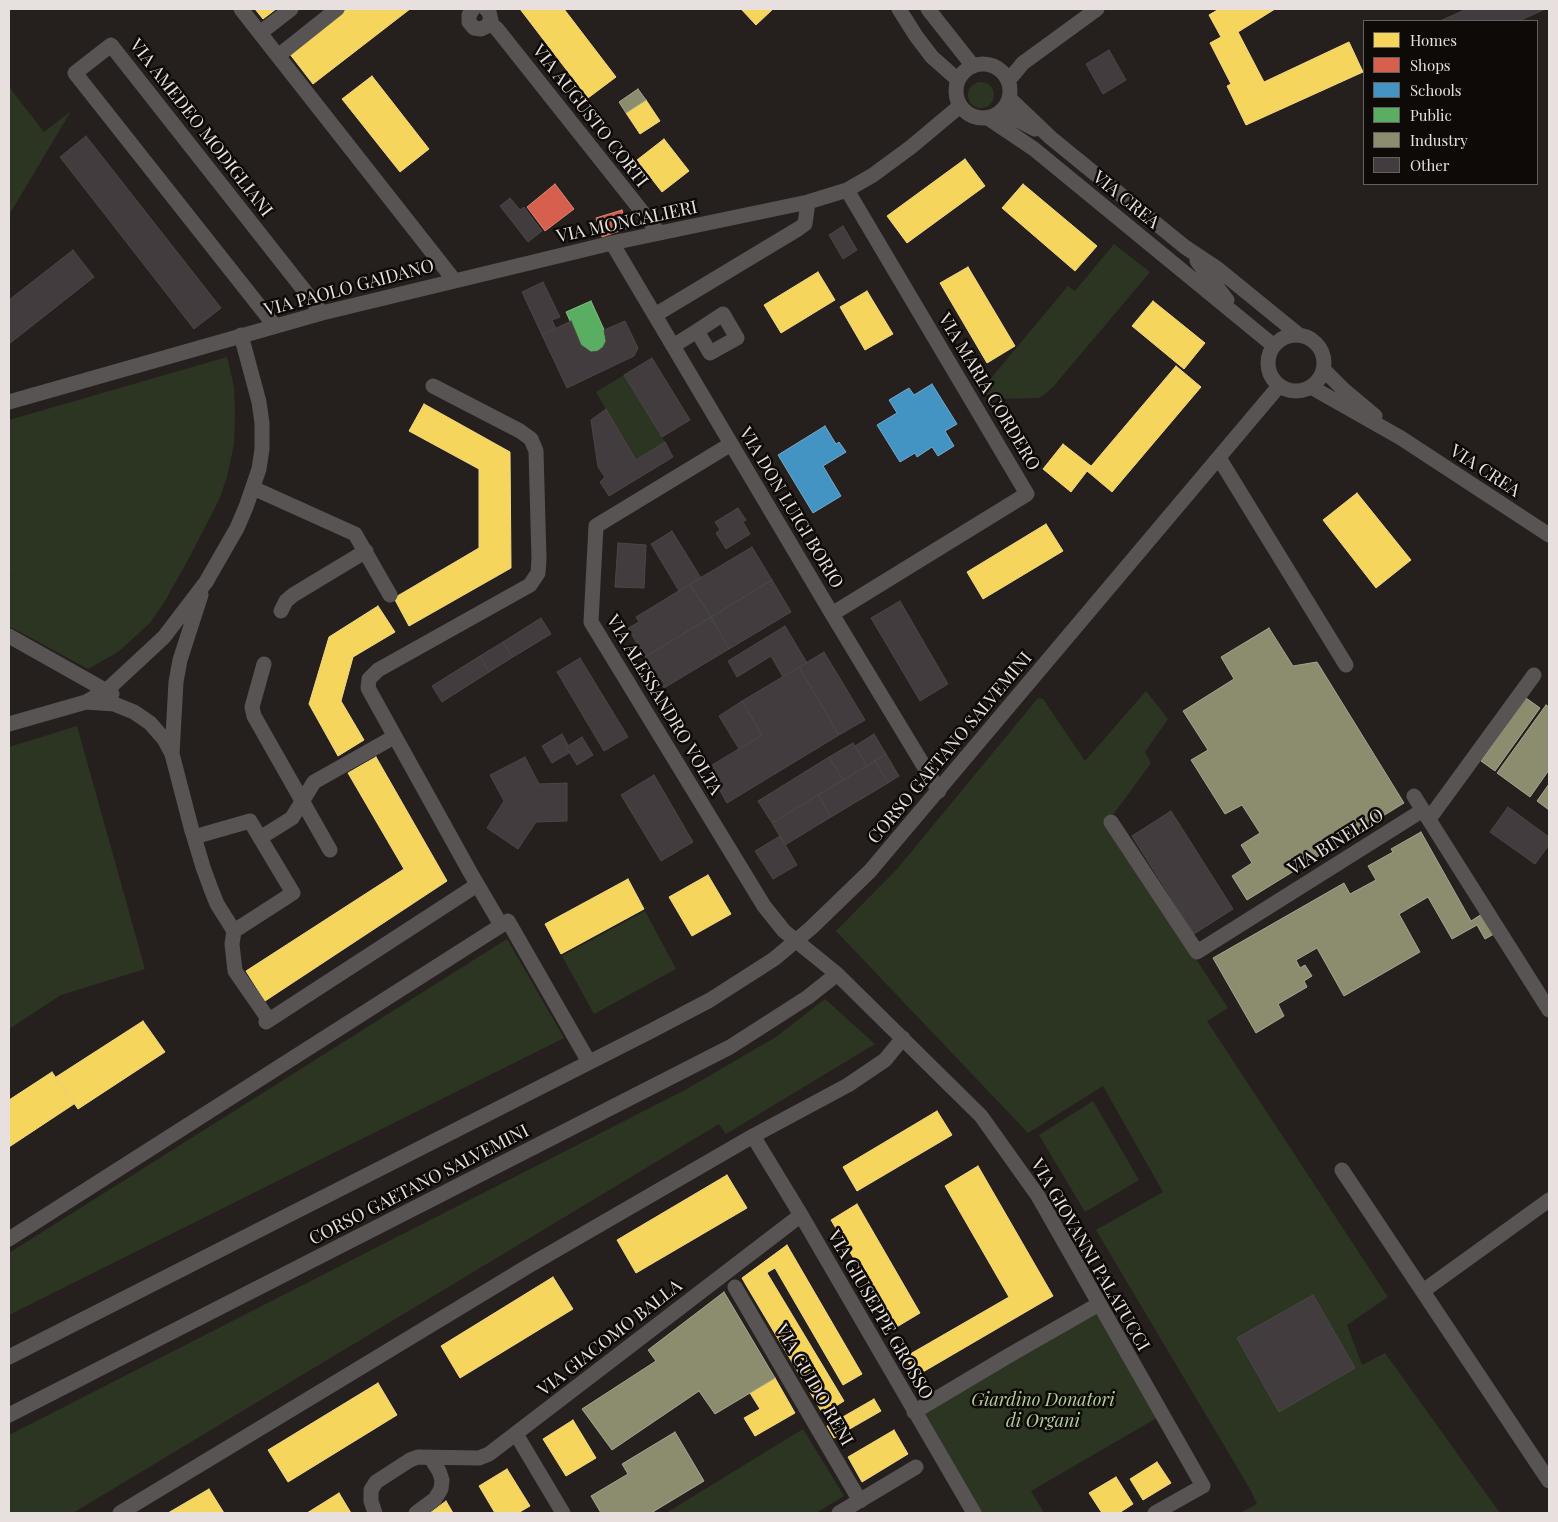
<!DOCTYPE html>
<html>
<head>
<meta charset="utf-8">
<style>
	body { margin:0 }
	#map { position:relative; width:1558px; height:1522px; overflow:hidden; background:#25201e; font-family:"Playfair Display",serif }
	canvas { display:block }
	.frame { position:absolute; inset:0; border:10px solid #e7e0de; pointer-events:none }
	.legend { position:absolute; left:1363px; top:20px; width:175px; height:165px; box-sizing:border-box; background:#0e0a08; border:1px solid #65605e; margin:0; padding:6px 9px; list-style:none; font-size:15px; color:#e7e0de }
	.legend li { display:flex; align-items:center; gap:10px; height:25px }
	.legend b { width:25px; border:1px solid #65605e }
</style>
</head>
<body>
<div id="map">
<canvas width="1558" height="1522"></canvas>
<div class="frame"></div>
<ul class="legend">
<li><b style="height:14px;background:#f6d55c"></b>Homes</li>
<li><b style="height:14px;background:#d6604d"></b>Shops</li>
<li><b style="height:14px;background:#4393c3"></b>Schools</li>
<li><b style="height:14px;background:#5aae61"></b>Public</li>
<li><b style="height:14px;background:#8c8c6e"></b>Industry</li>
<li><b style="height:14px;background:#433c3e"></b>Other</li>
</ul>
</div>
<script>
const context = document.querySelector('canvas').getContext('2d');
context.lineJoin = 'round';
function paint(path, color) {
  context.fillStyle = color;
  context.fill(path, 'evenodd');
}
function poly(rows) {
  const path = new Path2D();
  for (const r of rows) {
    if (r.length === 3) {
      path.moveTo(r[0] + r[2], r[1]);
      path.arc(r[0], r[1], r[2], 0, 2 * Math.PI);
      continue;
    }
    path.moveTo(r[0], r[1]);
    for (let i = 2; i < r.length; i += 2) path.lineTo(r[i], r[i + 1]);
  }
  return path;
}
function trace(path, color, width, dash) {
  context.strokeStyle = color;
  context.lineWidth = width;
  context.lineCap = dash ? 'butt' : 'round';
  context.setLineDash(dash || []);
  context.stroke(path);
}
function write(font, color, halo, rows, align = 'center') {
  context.font = font + ' "Playfair Display",serif';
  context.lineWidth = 5;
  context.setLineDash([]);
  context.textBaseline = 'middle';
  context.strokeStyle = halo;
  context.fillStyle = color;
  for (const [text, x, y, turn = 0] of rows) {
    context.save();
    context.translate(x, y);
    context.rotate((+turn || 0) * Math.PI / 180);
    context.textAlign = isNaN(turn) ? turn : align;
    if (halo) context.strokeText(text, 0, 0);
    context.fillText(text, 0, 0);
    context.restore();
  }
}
paint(poly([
	[981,95,13],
	[9,87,44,132,71,111,9,215],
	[1114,244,1150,272,1053,387,1045,394,1039,398,990,399,982,389,1068,286,1075,291],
	[227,357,234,387,235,412,234,444,227,477,219,500,189,558,165,601,150,623,118,652,88,669,9,626,9,579,11,575,9,573,9,420],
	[624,375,665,442,636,460,596,392],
	[1146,691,1168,719,1145,752,1151,763,1107,823,1228,1008,1207,1021,1388,1297,1347,1325,1362,1365,1385,1353,1500,1513,1240,1513,1257,1504,1250,1489,1096,1230,1163,1192,1103,1086,1028,1133,836,931,898,868,1038,698,1043,699,1085,761],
	[77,726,145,969,61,995,9,1029,9,747],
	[645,911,676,969,594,1014,562,956],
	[507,939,564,1038,9,1315,9,1253],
	[825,999,875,1044,726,1134,719,1124,73,1513,9,1513,9,1435,685,1090,776,1037],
	[1093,1101,1139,1180,1085,1212,1039,1135],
	[1098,1305,1162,1415,1031,1491,1044,1513,973,1513,914,1413],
	[803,1429,844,1496,816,1513,666,1513]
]), '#2c3522');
const homes = poly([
	[255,9,276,9,263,19,255,9],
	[347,9,410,9,313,84,289,53,347,9],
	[520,9,564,9,616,77,588,98,520,9],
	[741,9,773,9,756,25,741,9],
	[1219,9,1275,9,1238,32,1264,82,1349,42,1363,72,1246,125,1227,86,1231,84,1210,43,1221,37,1209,15,1219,9],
	[372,76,429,149,400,172,342,99,372,76],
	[646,100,660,121,640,134,626,113,646,100],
	[664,139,689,171,662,192,637,160,664,139],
	[965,159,985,186,907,243,887,216,965,159],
	[1023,184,1097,246,1075,271,1002,208,1023,184],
	[968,267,1015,346,987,363,940,283,968,267],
	[818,272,835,300,781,333,764,305,818,272],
	[867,291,893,334,865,350,840,307,867,291],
	[1153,301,1205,343,1184,369,1132,326,1153,301],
	[1176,366,1201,387,1112,492,1087,471,1176,366],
	[424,404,510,452,511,568,409,626,394,598,479,548,479,469,409,431,424,404],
	[1063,444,1091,466,1071,492,1043,469,1063,444],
	[1357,493,1411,560,1376,588,1323,520,1357,493],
	[1046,524,1063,551,983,599,967,572,1046,524],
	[378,606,395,632,353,657,341,701,364,740,338,756,309,704,329,637,378,606],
	[376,757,447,881,265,1001,246,971,404,869,348,773,376,757],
	[708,875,731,914,692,936,669,897,708,875],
	[628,879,644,909,561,954,545,924,628,879],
	[143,1021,165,1052,78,1109,56,1077,143,1021],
	[52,1072,74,1104,9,1147,9,1100,52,1072],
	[937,1111,952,1135,857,1191,843,1167,937,1111],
	[978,1166,1053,1296,916,1376,905,1357,1009,1297,945,1186,978,1166],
	[727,1175,747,1208,636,1273,617,1240,727,1175],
	[857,1204,920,1313,895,1328,831,1220,857,1204],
	[787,1245,862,1374,843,1385,775,1268,746,1285,742,1278,787,1245],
	[767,1273,844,1401,823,1414,746,1285,767,1273],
	[553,1277,573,1309,460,1378,441,1346,553,1277],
	[775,1378,795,1413,755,1436,744,1418,760,1409,750,1393,775,1378],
	[378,1383,397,1415,288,1482,268,1450,378,1383],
	[874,1399,881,1411,834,1438,827,1426,874,1399],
	[573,1420,596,1458,566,1476,543,1439,573,1420],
	[894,1430,908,1454,862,1482,848,1457,894,1430],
	[1157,1462,1171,1483,1143,1500,1130,1479,1157,1462],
	[507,1469,530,1506,518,1513,495,1513,479,1486,507,1469],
	[1116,1477,1133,1504,1119,1513,1102,1513,1089,1493,1116,1477],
	[209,1489,224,1513,168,1513,209,1489],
	[339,1493,351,1513,307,1513,339,1493],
	[446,1501,453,1513,430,1513,446,1501]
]);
paint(homes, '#f6d55c');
trace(homes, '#f2d883', 1);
const shops = poly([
	[555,184,574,209,545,231,527,207,555,184],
	[622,210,628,228,602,237,596,218,622,210]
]);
paint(shops, '#d6604d');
trace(shops, '#db8678', 1);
const schools = poly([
	[932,384,957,424,945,431,954,446,938,456,932,447,917,457,915,453,900,462,877,425,897,413,889,400,909,388,914,395,932,384],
	[825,426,836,444,839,442,846,452,823,466,841,496,813,513,778,455,825,426]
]);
paint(schools, '#4393c3');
trace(schools, '#74aacb', 1);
const public = poly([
	[591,301,606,334,606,341,603,347,598,351,591,352,581,345,566,312,591,301]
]);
paint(public, '#5aae61');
trace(public, '#84bd86', 1);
const industry = poly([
	[638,89,646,100,626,113,619,102,638,89],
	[1269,628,1293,666,1317,662,1404,803,1247,900,1232,876,1252,863,1241,845,1260,833,1242,805,1225,814,1191,760,1208,750,1183,711,1234,679,1221,657,1269,628],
	[1526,698,1540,708,1495,771,1481,761,1526,698],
	[1546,705,1549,707,1549,770,1530,797,1497,773,1546,705],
	[1549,784,1549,810,1537,801,1549,784],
	[1421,832,1471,921,1482,914,1494,934,1485,939,1477,925,1452,939,1428,897,1399,914,1420,952,1344,996,1317,948,1296,960,1300,968,1305,965,1312,976,1304,981,1307,987,1278,1004,1284,1016,1256,1033,1213,958,1344,883,1350,894,1376,880,1368,866,1393,852,1391,849,1421,832],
	[724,1292,775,1378,715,1414,699,1391,612,1450,582,1409,656,1361,648,1350,724,1292],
	[675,1432,704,1481,651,1513,601,1513,591,1496,628,1474,622,1464,675,1432]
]);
paint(industry, '#8c8c6e');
trace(industry, '#a7a590', 1);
const building = poly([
	[1467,9,1545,9,1519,21,1440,21,1467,9],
	[1109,50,1126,80,1103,94,1086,64,1109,50],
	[86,136,221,308,194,329,60,157,86,136],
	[510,198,520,210,524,207,542,231,528,242,500,206,510,198],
	[843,226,857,250,843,259,829,235,843,226],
	[73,250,94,277,9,344,9,300,73,250],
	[543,282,560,317,552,320,556,329,542,335,522,292,543,282],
	[571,321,581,345,591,352,598,351,603,347,606,341,604,330,625,321,638,348,634,356,567,388,542,335,571,321],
	[652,358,690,420,662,437,624,375,652,358],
	[606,409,636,460,665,442,673,457,609,496,600,482,605,477,598,467,591,420,606,409],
	[738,508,746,520,743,522,750,534,726,549,716,533,720,530,715,522,738,508],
	[672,531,701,578,679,591,651,544,672,531],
	[618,543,646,545,644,588,615,587,618,543],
	[752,547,772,580,711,617,690,584,752,547],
	[772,580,791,612,729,649,711,617,772,580],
	[690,584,711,617,645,657,628,628,639,622,636,617,690,584],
	[900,601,948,684,920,701,871,618,900,601],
	[711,617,729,649,664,688,645,657,711,617],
	[541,618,551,634,513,657,503,642,541,618],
	[785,626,807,663,783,677,771,656,737,677,728,661,785,626],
	[503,642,513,657,489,672,480,656,503,642],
	[824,652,865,720,839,735,799,667,824,652],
	[480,656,489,672,442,702,432,686,480,656],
	[580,658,628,737,604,751,557,672,580,658],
	[799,667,839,735,727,803,707,768,762,735,742,701,799,667],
	[742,701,762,735,739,749,719,716,742,701],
	[562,734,568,745,566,747,569,753,552,763,542,746,562,734],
	[874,734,886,754,867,766,855,746,874,734],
	[582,737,593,755,577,765,566,747,582,737],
	[853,743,867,766,843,780,829,757,853,743],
	[886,754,899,776,888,783,875,761,886,754],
	[525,757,539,784,567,783,567,821,536,822,518,849,487,828,504,801,490,775,525,757],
	[829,757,843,780,772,823,758,801,829,757],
	[875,761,888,783,831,817,818,795,875,761],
	[654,775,693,842,661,861,621,795,654,775],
	[818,795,831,817,785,845,772,823,818,795],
	[1508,807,1549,837,1549,845,1535,864,1490,832,1508,807],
	[1171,811,1233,909,1194,934,1132,836,1171,811],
	[780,836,797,865,773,879,755,851,780,836],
	[1313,1295,1355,1368,1279,1412,1237,1338,1313,1295]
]);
paint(building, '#433c3e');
trace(building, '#4a4646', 1);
trace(poly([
	[241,9,454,280],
	[473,9,469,15,469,22,474,28,481,29,487,26,491,20,489,12,486,9],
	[899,9,916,36,932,57,958,80],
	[928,9,973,66],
	[490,23,497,29,659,233],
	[260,33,291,9],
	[278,56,337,9],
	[983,91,27],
	[1008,81,1023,63,1097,9],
	[1009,98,1051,138,1185,247,1218,269,1299,335],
	[1001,111,1035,129],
	[988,118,1034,149,1274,346],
	[612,243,832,614,939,791],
	[1197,261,1227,300],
	[655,315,798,229,805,224,808,202],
	[275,326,75,73,111,45,322,313],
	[1296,363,28],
	[673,346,697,331,710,353,737,338,723,314,697,331],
	[1324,370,1344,390,1375,416],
	[433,386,520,431,531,439,536,451,539,559,538,573,530,585,378,670,369,679,368,688,470,872,501,925],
	[1311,387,1401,438,1549,535],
	[9,402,322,313,612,243,808,202,847,190,873,175,911,147,960,106],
	[731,444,596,526,591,622,764,906,784,931,837,974,981,1116,1038,1196,1203,1486,1155,1513],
	[1219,458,1346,665],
	[253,488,355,534,390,595],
	[281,611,286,601,293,595,366,551],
	[832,614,1027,494,847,190],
	[9,636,112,694],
	[264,664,252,707,254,716,330,850],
	[86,702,107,690,164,637,206,582,237,528,246,507,259,469,262,449,262,423,259,402,241,335],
	[9,724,86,702,114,704,134,712,150,723,164,739,172,754,192,831,194,837,203,867,211,889,217,904,234,931,293,893,250,821,194,837],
	[172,754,176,682,180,660,201,595],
	[1414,796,1549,1010],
	[1429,819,1534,675],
	[1111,822,1197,952,1423,810],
	[260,838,292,818,314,782,394,737],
	[234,931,232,944,235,971,269,1020],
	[266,1022,477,885],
	[753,1136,801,1215,974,1513],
	[1342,1170,1549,1481],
	[9,1239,508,921,589,1062],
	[735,1287,860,1501],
	[1423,1291,1549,1200],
	[9,1357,651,1031,710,1000,774,959,811,928,870,871,1279,386],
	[914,1412,1008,1356,1099,1304],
	[9,1415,730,1047,808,997,837,974],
	[516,1434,563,1513],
	[120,1513,530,1265,753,1136,848,1085,885,1060,903,1038],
	[375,1513,371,1501,371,1490,376,1482,410,1460,418,1457,479,1458,489,1454,801,1215],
	[416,1513,435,1499,441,1489,442,1480,439,1471,430,1457],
	[839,1513,916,1467]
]), '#585454', 15);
write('18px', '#e7e0de', '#0e0a08', [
	["VIA AUGUSTO CORTI",590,116,52],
	["VIA AMEDEO MODIGLIANI",201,128,52],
	["VIA CREA",1126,200,39],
	["VIA MONCALIERI",627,222,-12],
	["VIA PAOLO GAIDANO",349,288,-15],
	["VIA MARIA CORDERO",989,392,59],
	["VIA CREA",1485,471,33],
	["VIA DON LUIGI BORIO",791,508,59],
	["VIA ALESSANDRO VOLTA",664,705,59],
	["CORSO GAETANO SALVEMINI",950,748,-50],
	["VIA BINELLO",1336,842,-32],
	["CORSO GAETANO SALVEMINI",419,1185,-27],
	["VIA GIOVANNI PALATUCCI",1090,1255,60],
	["VIA GIUSEPPE GROSSO",880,1315,60],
	["VIA GIACOMO BALLA",610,1338,-38],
	["VIA GUIDO RENI",814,1385,60]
]);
write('italic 18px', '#b3cd9c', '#0e0a08', [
	["Giardino Donatori",1043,1400],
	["di Organi",1043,1421]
]);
</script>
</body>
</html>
